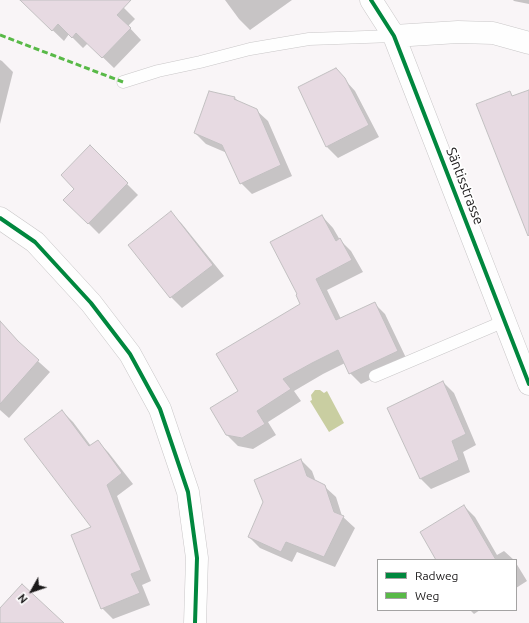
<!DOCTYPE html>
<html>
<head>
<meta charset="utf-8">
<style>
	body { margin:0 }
	#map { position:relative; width:529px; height:623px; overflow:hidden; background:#f9f5f7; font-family:Ubuntu,sans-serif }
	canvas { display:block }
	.legend { position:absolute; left:377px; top:559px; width:140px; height:52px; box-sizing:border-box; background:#fff; border:1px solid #a4a3a3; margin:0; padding:5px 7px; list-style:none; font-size:12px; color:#1b191a }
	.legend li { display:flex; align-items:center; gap:8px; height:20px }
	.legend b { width:20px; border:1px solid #a4a3a3 }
	.north { position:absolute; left:12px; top:571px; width:40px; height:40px; -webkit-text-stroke:3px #fff; paint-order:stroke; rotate:230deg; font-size:11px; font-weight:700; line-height:16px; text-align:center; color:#1b191a }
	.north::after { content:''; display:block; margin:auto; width:14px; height:18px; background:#1b191a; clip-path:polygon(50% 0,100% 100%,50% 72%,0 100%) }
</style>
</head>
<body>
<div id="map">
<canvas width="529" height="623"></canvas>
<ul class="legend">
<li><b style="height:5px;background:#00873e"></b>Radweg</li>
<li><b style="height:5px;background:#58b947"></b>Weg</li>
</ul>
<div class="north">N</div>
</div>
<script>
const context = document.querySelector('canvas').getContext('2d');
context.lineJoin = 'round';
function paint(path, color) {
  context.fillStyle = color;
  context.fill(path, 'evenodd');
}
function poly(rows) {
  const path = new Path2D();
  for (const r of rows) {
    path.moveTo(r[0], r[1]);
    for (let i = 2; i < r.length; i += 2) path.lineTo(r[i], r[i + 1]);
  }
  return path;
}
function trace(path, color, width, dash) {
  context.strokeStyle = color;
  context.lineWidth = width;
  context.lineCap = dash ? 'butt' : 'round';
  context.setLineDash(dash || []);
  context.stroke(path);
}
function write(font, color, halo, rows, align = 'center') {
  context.font = font + ' Ubuntu,sans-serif';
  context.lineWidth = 3.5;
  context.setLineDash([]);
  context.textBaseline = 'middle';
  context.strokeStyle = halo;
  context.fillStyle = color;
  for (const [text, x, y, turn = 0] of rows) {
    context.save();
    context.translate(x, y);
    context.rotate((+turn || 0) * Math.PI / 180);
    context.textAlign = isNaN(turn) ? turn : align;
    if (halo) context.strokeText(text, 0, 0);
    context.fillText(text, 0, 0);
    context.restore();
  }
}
paint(poly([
	[315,390,320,390,324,393,327,391,344,423,329,432,310,401,312,400,311,395]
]), '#c9cea1');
paint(poly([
	[21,0,116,0,135,19,128,26,141,40,114,68,88,43,83,48,69,34,64,41],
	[225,0,292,0,250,30,239,19],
	[513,0,529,0,529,4,514,1],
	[0,60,2,61,13,72,0,124],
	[336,70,355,91,379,137,338,158,327,147,300,87],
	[235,98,240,103,256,110,268,121,292,176,252,194,241,183,227,153,206,144,195,133],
	[90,147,138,195,99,234,65,200,76,189],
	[171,213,182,224,224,276,182,308,171,297,130,245],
	[322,216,333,228,340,240,351,251,363,272,327,290,341,319,374,303,385,314,408,362,361,384,350,373,345,363,323,374,294,391,301,401,268,422,276,435,253,449,238,446,227,435,240,391,301,304],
	[0,327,50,372,9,418,0,410],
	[443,382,454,393,476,445,463,452,470,472,431,489,420,478],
	[62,411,73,422,91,446,97,441,108,452,133,484,117,496,151,581,142,585,150,605,113,619,102,608,92,528],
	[301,460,312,471,316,482,324,486,336,497,342,516,355,528,335,567,297,552,292,562,260,548,249,537],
	[464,506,475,517,497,555,504,551,514,560,437,560],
	[516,563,527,581,516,588],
	[470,610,480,610,474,614]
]), '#0003');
const building = poly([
	[20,0,131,0,117,15,131,28,102,58,76,33,72,38,58,24,52,31,20,0],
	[336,68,345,78,369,125,326,147,298,87,336,68],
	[529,90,529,235,528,236,476,104,510,91,512,96,529,90],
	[209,91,235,97,234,99,257,109,281,165,240,184,222,145,194,133,209,91],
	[90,145,128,183,88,224,63,200,74,189,61,175,90,145],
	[171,211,213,265,170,298,128,245,171,211],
	[322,215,336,241,340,238,352,260,316,279,336,320,375,302,398,351,349,374,338,350,312,363,283,379,291,389,257,411,265,424,242,438,226,435,210,408,238,391,216,354,300,304,296,295,297,294,270,242,322,215],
	[0,321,18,341,39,360,0,404,0,321],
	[443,381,466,434,452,441,459,460,420,479,387,408,443,381],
	[62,410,89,446,98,440,122,473,107,485,141,570,131,574,140,593,101,609,71,535,91,527,24,439,62,410],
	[301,459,307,476,325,485,334,512,344,516,324,557,286,542,281,552,248,537,263,502,254,480,301,459],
	[464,505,496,560,436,560,420,532,464,505],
	[22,584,64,623,0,623,0,608,22,584]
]);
paint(building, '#e7dae2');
trace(building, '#c2c0c1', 1);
const lane = poly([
	[123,82,158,71,200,62,250,49,309,39,394,36],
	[375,376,505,321]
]);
const street = poly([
	[371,0,394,36,529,384],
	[394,36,458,32,493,33,529,43],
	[0,218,35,242,91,303,130,354,160,409,188,492,197,558,195,623]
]);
trace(lane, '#c9c7c8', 13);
trace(street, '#c9c7c8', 23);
trace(lane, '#fefefe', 12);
trace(street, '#fefefe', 22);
trace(poly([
	[0,35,123,82]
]), '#58b947', 3, [6, 3]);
trace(poly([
	[371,0,394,36,529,384],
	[0,218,35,242,91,303,130,354,160,409,188,492,197,558,195,623]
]), '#00873e', 4);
write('14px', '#1b191a', '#fff', [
	["Säntisstrasse",465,186,69]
]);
</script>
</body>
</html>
